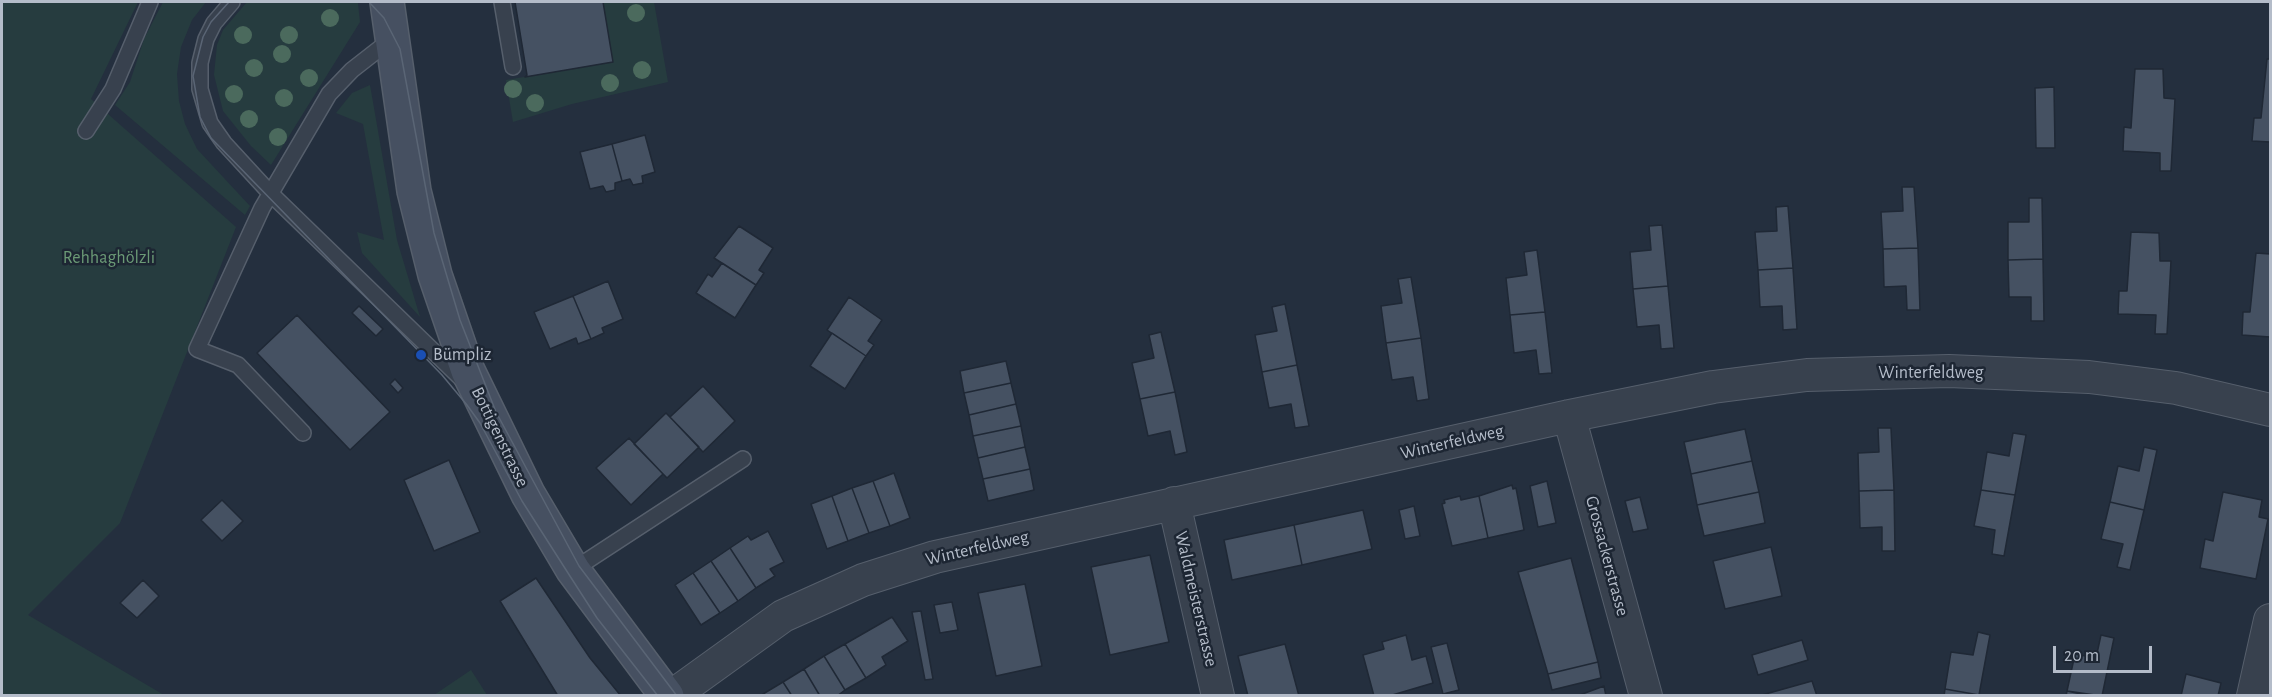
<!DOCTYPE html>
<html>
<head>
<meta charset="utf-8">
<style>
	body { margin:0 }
	#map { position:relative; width:2272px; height:697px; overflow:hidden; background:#242f3e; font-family:"Alegreya Sans",sans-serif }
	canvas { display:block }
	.frame { position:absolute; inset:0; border:3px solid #b4bcc9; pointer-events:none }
	.scale { position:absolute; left:2053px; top:646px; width:99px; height:27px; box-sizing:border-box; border:3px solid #b4bcc9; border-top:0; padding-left:8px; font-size:18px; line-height:21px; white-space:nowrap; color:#b4bcc9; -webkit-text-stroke:4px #1d2633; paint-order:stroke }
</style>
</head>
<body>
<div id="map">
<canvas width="2272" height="697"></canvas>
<div class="frame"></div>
<div class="scale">20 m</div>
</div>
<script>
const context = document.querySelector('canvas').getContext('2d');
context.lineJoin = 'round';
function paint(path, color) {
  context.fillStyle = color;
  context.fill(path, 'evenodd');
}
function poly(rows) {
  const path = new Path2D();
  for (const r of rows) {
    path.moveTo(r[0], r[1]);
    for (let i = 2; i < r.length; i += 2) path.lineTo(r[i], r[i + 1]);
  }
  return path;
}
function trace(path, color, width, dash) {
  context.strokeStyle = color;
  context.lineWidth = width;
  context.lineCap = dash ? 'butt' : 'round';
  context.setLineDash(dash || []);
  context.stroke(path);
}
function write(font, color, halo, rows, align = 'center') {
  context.font = font + ' "Alegreya Sans",sans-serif';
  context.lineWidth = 5;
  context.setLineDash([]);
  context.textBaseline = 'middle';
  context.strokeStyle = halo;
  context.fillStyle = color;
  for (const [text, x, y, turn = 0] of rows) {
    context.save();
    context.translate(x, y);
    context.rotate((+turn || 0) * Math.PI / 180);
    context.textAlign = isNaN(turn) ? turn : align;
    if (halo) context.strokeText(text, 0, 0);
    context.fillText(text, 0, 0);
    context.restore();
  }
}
paint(poly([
	[2,2,138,2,91,99,236,227,120,523,28,615,164,695,2,695],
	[163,2,206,2,192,20,181,47,177,74,179,101,185,124,197,149,250,206,245,215,115,105,130,82,144,39],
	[247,2,358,3,360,22,271,165,251,146,223,111,214,75,217,45,223,30],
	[603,2,654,2,668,82,572,104,513,122,506,80,613,62],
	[370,85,397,240,420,317,362,253,357,232,384,240,363,124,336,113,352,93],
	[471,670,487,695,434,695]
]), '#263c3f');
const building = poly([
	[515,2,603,2,613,62,525,77,527,75,515,2],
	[2267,59,2270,59,2270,142,2252,141,2254,118,2261,118,2267,59],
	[2135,69,2163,69,2164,98,2175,99,2171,171,2160,171,2160,153,2123,151,2124,127,2131,128,2135,69],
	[2054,87,2055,148,2036,148,2035,88,2054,87],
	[645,135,655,172,642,176,643,183,633,185,630,179,622,181,612,144,645,135],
	[612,144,622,181,615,183,615,190,606,192,603,186,590,189,580,152,612,144],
	[1902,187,1914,187,1918,248,1883,249,1881,212,1903,211,1902,187],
	[2029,198,2042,198,2043,259,2008,260,2008,222,2029,222,2029,198],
	[1788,206,1793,268,1758,270,1755,232,1777,231,1776,207,1788,206],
	[1662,225,1668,286,1633,289,1630,252,1651,250,1649,226,1662,225],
	[739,226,773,248,759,270,764,273,756,285,714,258,739,226],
	[2131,232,2159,233,2160,261,2171,261,2167,334,2155,334,2156,315,2118,314,2119,291,2127,291,2131,232],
	[1918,248,1920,310,1907,310,1906,286,1884,287,1883,249,1918,248],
	[1537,250,1545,312,1510,315,1506,278,1527,275,1524,252,1537,250],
	[2256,253,2270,254,2270,337,2242,335,2243,312,2250,312,2256,253],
	[2043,259,2044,321,2031,321,2031,297,2009,297,2008,260,2043,259],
	[722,263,756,285,735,318,696,293,708,274,712,277,722,263],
	[1793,268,1797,329,1783,330,1782,306,1760,307,1758,270,1793,268],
	[1411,277,1421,338,1386,343,1381,306,1402,303,1398,279,1411,277],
	[608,281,623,319,602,328,604,333,591,339,573,296,608,281],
	[1668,286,1674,348,1661,349,1659,325,1637,327,1633,289,1668,286],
	[573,296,591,339,578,344,576,338,550,349,534,312,573,296],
	[849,297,882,320,868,341,874,345,866,356,827,330,849,297],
	[1285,304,1297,365,1262,372,1255,335,1277,331,1272,307,1285,304],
	[359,306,383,329,376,336,352,313,359,306],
	[1545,312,1552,373,1539,374,1536,350,1514,353,1510,315,1545,312],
	[297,315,390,412,350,450,257,353,297,315],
	[1161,332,1175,392,1140,399,1132,363,1154,358,1149,335,1161,332],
	[832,333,866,356,845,389,810,366,832,333],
	[1421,338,1429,399,1417,401,1413,377,1392,380,1386,343,1421,338],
	[1006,361,1011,383,964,393,960,371,1006,361],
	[1297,365,1309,426,1295,428,1291,404,1269,408,1262,372,1297,365],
	[395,379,403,388,398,393,390,384,395,379],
	[1011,383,1016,404,969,415,964,393,1011,383],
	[703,386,735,421,703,452,670,417,703,386],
	[1175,392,1187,452,1175,455,1170,431,1148,436,1140,399,1175,392],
	[1016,404,1021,426,973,436,969,415,1016,404],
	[666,413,699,447,667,478,634,444,666,413],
	[1021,426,1025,447,978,458,973,436,1021,426],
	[1878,428,1891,428,1894,490,1859,491,1858,453,1879,452,1878,428],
	[1745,429,1752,461,1691,474,1684,442,1745,429],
	[2013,433,2026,435,2015,495,1981,490,1987,452,2009,456,2013,433],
	[629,438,663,474,631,505,596,468,629,438],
	[1025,447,1030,469,983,479,978,458,1025,447],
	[2144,447,2157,450,2144,510,2110,502,2118,466,2139,471,2144,447],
	[449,460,480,532,434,551,404,480,449,460],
	[1752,461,1759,492,1697,505,1691,474,1752,461],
	[1030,469,1034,490,988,501,983,479,1030,469],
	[894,473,910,518,890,526,873,481,894,473],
	[873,481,890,526,869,533,852,488,873,481],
	[1547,481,1556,523,1538,527,1530,486,1547,481],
	[1512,485,1513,489,1516,488,1524,530,1488,538,1479,496,1512,485],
	[852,488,869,533,848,541,832,496,852,488],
	[1894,490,1895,551,1882,551,1882,527,1860,528,1859,491,1894,490],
	[1981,490,2015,495,2004,556,1992,554,1995,530,1974,526,1981,490],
	[1759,492,1765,523,1704,536,1697,505,1759,492],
	[2223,492,2262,500,2259,517,2268,519,2256,579,2200,568,2205,539,2213,541,2223,492],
	[832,496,848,541,827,549,811,504,832,496],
	[1460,496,1461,500,1479,496,1488,538,1452,546,1442,504,1445,503,1444,500,1460,496],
	[1640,497,1648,529,1633,532,1625,501,1640,497],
	[222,500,243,521,222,541,201,520,222,500],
	[2110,502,2144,510,2130,570,2117,567,2123,544,2101,539,2110,502],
	[1414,506,1420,536,1405,539,1399,510,1414,506],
	[1363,510,1372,549,1302,565,1294,525,1363,510],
	[1294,525,1302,565,1232,580,1224,540,1294,525],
	[768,531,784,562,770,569,775,576,756,588,730,548,748,536,751,540,768,531],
	[1771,547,1782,596,1725,609,1713,561,1771,547],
	[730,548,756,588,738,601,711,561,730,548],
	[1150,555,1169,642,1110,655,1091,567,1150,555],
	[1571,558,1598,662,1548,674,1518,572,1571,558],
	[711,561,738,601,720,613,693,573,711,561],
	[693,573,720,613,701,625,675,585,693,573],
	[536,578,590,658,621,696,558,696,500,601,536,578],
	[143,580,159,596,137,618,120,603,143,580],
	[1025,584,1042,666,996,676,978,593,1025,584],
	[952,602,958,630,940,633,934,605,952,602],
	[921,611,933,679,925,680,912,612,921,611],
	[892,617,908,641,882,657,886,665,866,678,845,644,892,617],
	[1978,632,1990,635,1979,695,1945,689,1951,652,1973,655,1978,632],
	[1406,635,1412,660,1426,656,1433,683,1389,696,1374,696,1363,655,1384,649,1382,642,1406,635],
	[2101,635,2114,638,2102,696,2067,691,2075,654,2096,658,2101,635],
	[1802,640,1808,660,1758,675,1752,655,1802,640],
	[1447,643,1459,690,1443,694,1431,647,1447,643],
	[845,644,866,678,845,690,824,656,845,644],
	[1285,644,1299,696,1248,696,1238,656,1285,644],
	[824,656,845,690,837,696,820,696,804,669,824,656],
	[1598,662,1601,678,1552,690,1548,674,1598,662],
	[804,669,820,696,792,696,783,682,804,669],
	[2186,674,2221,683,2218,696,2181,696,2186,674],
	[1812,681,1817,696,1762,696,1762,695,1812,681],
	[783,682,792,696,764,696,763,694,783,682],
	[1604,686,1606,696,1577,696,1604,686],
	[1945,689,1979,695,1979,696,1944,696,1945,689],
	[2067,691,2090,696,2066,696,2067,691]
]);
paint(building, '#455162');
trace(building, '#1f2835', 1.5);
const lane = poly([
	[232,2,214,23,206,39,200,63,200,89,210,123,224,143,270,193,463,380],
	[502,2,513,67],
	[86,131,113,89,150,2],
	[303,433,238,365,197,349,262,208,329,94,352,70,393,38],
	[573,570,743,459]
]);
const street = poly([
	[1569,416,1646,696],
	[1174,503,1218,696],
	[672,696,783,616,863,580,935,557,1569,416,1713,387,1807,375,1949,371,2089,377,2176,388,2270,410],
	[2253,696,2270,620]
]);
const secondary = poly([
	[387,2,414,191,435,275,468,371,528,494,573,570,667,696]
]);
trace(lane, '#565f6c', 18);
trace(street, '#565f6c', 34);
trace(secondary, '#565f6c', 36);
trace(lane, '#38414e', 15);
trace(street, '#38414e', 32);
trace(secondary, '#465061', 33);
trace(poly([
	[229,2,211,22,203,37,193,76,200,117,211,138,442,375,467,405,480,423,522,501,568,573,597,618,658,696],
	[369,2,384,18,400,49,434,233,460,320,496,412,579,566,677,696]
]), '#5a6575', 1.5);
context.fillStyle = '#4b6a5d';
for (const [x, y] of [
	[636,13],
	[330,18],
	[243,35],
	[289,35],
	[282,54],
	[254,68],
	[642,70],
	[309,78],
	[610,83],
	[513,89],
	[234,94],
	[284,98],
	[535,103],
	[249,119],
	[278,137]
]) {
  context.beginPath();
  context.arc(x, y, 9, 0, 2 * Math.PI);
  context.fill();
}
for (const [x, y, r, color] of [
	[421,355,6,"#1a4fb4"]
]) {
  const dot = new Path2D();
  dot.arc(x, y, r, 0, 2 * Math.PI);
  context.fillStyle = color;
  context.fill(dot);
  trace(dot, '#1d2633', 2);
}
write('18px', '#6b9a76', '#1d2633', [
	["Rehhaghölzli",109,258]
]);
write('18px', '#b4bcc9', '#1d2633', [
	["Bümpliz",433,355]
], 'left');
write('18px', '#b4bcc9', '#1d2633', [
	["Winterfeldweg",1931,373],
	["Bottigenstrasse",500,437,64],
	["Winterfeldweg",1452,442,-13],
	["Winterfeldweg",977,548,-13],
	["Grossackerstrasse",1607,556,75],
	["Waldmeisterstrasse",1196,599,77]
]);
</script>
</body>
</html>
